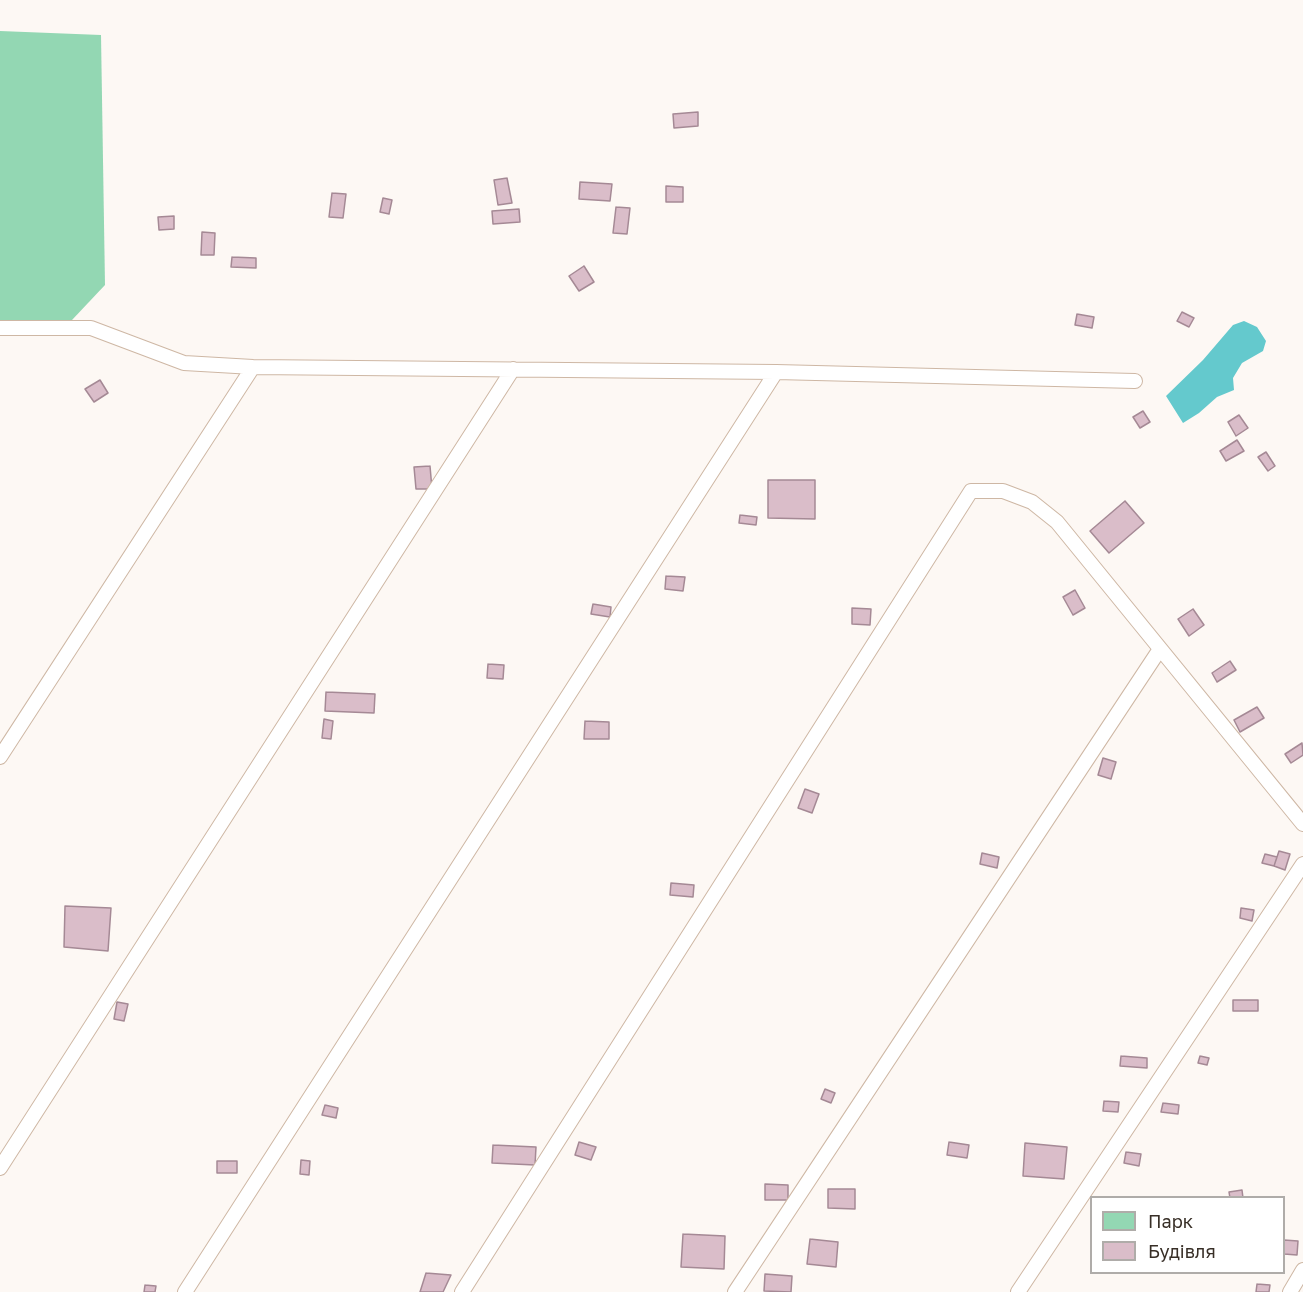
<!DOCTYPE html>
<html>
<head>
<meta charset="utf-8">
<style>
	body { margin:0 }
	#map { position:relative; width:1303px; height:1292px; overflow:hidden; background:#fdf8f4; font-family:"Golos Text",sans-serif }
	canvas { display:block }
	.legend { position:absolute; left:1090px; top:1196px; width:195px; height:78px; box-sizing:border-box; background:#fff; border:2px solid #afaca9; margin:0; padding:8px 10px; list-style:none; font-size:18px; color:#382f27 }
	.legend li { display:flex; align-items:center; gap:12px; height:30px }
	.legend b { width:30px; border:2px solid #afaca9 }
</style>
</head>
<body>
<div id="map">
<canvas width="1303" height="1292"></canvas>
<ul class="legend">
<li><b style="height:16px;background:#93d7b3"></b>Парк</li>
<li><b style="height:16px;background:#dabdc9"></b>Будівля</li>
</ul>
</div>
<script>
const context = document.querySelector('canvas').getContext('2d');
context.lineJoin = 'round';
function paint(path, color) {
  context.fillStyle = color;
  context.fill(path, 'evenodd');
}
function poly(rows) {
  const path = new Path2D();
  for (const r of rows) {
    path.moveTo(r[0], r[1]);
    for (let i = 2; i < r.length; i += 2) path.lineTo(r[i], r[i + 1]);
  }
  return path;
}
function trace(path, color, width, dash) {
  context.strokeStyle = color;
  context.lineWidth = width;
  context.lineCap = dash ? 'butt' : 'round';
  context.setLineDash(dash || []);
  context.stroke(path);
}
paint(poly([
	[0,31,101,35,105,285,72,320,0,320]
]), '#93d7b3');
paint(poly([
	[1244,321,1257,327,1266,341,1263,351,1242,363,1233,378,1234,390,1217,397,1199,413,1183,423,1166,396,1203,360,1233,325]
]), '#64c9cd');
const building = poly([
	[698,112,698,126,674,128,673,114,698,112],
	[507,178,512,203,498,205,494,180,507,178],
	[580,182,612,184,610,201,579,199,580,182],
	[666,186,683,187,683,202,666,202,666,186],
	[332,193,346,194,343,218,329,217,332,193],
	[383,198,392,200,389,214,380,212,383,198],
	[616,207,630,208,627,234,613,233,616,207],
	[519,209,520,222,493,224,492,211,519,209],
	[174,216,174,229,159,230,158,217,174,216],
	[202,232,215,233,214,255,201,255,202,232],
	[232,257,256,258,256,268,231,267,232,257],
	[584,266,594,282,579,291,569,276,584,266],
	[1182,312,1194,318,1189,327,1177,321,1182,312],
	[1077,314,1094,317,1092,328,1075,325,1077,314],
	[100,380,108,393,94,402,85,389,100,380],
	[1143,411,1150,422,1140,428,1133,417,1143,411],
	[1239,415,1248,428,1236,436,1228,422,1239,415],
	[1237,440,1244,451,1226,461,1220,451,1237,440],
	[1266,452,1275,466,1268,471,1258,457,1266,452],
	[430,466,432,489,416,489,414,467,430,466],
	[768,480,815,480,815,519,768,518,768,480],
	[1125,501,1144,523,1109,553,1090,531,1125,501],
	[740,515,757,517,756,525,739,523,740,515],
	[666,576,685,577,683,591,665,589,666,576],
	[1075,590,1085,608,1073,615,1063,597,1075,590],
	[593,604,611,607,610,617,591,614,593,604],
	[852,608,871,609,870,625,852,624,852,608],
	[1193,609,1204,625,1189,636,1178,619,1193,609],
	[1230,661,1236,670,1217,682,1212,673,1230,661],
	[488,664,504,665,503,679,487,678,488,664],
	[326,692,375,694,374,713,325,711,326,692],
	[1257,707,1264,718,1240,732,1234,720,1257,707],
	[324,719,333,721,331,739,322,738,324,719],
	[585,721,609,722,609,739,584,739,585,721],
	[1302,743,1303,755,1291,763,1285,754,1302,743],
	[1103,758,1116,762,1111,779,1098,775,1103,758],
	[805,789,819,794,812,813,798,808,805,789],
	[1279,851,1290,854,1285,870,1274,866,1279,851],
	[982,853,999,857,997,868,980,864,982,853],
	[1265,854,1277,857,1274,866,1262,863,1265,854],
	[671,883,694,885,693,897,670,895,671,883],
	[65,906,111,908,108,951,64,947,65,906],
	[1241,908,1254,910,1252,921,1240,918,1241,908],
	[1233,1000,1258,1000,1258,1011,1233,1011,1233,1000],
	[117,1002,128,1004,124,1021,114,1019,117,1002],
	[1121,1056,1147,1058,1147,1068,1120,1066,1121,1056],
	[1200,1056,1209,1058,1207,1065,1198,1063,1200,1056],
	[825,1089,835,1093,831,1103,821,1099,825,1089],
	[1104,1101,1119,1102,1118,1112,1103,1111,1104,1101],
	[1163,1103,1179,1105,1178,1114,1161,1112,1163,1103],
	[325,1105,338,1108,336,1118,322,1115,325,1105],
	[579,1142,596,1147,591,1160,575,1155,579,1142],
	[949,1142,969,1145,967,1158,947,1155,949,1142],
	[1025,1143,1067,1147,1064,1179,1023,1176,1025,1143],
	[493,1145,536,1147,535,1165,492,1163,493,1145],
	[1126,1152,1141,1154,1139,1166,1124,1163,1126,1152],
	[301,1160,310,1161,309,1175,300,1174,301,1160],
	[217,1161,237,1161,237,1173,217,1173,217,1161],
	[765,1184,788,1185,788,1200,765,1200,765,1184],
	[828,1189,855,1189,855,1209,828,1208,828,1189],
	[1242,1190,1243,1198,1230,1198,1229,1192,1242,1190],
	[683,1234,725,1236,724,1269,681,1267,683,1234],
	[810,1239,838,1242,836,1267,807,1264,810,1239],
	[1284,1240,1298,1241,1297,1255,1284,1254,1284,1240],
	[426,1273,451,1275,443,1292,420,1292,426,1273],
	[765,1274,792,1276,791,1292,764,1291,765,1274],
	[1257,1284,1270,1285,1269,1292,1256,1292,1257,1284],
	[145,1285,156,1286,155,1292,144,1292,145,1285]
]);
paint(building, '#dabdc9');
trace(building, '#a58995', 1.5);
const service = poly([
	[0,328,91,328,184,363,253,367,776,372,1135,381],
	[0,757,253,367],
	[0,1168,513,369],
	[185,1292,776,372],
	[462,1292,971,491,1003,491,1032,502,1057,522,1303,824],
	[735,1292,1160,649],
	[1018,1292,1303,864],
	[1290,1292,1303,1270]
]);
trace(service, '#ceb7a4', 16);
trace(service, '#fff', 14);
</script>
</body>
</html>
